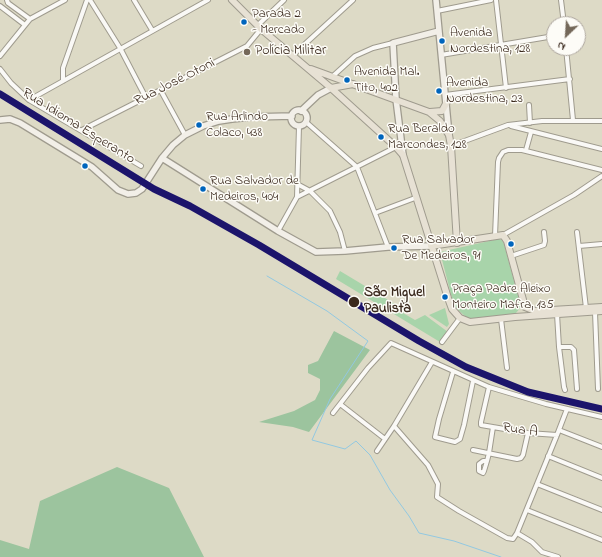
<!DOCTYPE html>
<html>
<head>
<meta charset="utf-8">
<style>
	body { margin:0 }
	#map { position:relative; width:602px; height:557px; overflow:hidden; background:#dddac6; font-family:"Indie Flower",sans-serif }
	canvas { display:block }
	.north { position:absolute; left:546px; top:16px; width:40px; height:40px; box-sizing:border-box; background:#fdfcf7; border:1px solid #afa8a0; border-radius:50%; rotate:205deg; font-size:11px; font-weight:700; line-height:16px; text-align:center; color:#3b2a1e }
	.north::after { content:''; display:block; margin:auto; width:14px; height:18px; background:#746859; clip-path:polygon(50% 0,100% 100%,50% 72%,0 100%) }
</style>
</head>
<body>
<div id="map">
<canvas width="602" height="557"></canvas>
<div class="north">N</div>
</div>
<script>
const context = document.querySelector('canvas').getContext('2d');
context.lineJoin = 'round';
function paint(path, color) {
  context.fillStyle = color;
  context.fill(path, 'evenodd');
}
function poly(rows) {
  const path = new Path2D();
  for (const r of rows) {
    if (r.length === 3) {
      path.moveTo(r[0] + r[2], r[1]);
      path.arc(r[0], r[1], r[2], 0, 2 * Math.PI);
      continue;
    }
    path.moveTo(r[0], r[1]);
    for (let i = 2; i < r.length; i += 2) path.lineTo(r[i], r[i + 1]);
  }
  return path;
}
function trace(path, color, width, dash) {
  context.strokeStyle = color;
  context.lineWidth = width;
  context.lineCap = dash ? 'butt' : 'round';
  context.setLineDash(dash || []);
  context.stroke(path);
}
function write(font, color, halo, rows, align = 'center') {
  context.font = font + ' "Indie Flower",sans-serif';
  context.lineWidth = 3;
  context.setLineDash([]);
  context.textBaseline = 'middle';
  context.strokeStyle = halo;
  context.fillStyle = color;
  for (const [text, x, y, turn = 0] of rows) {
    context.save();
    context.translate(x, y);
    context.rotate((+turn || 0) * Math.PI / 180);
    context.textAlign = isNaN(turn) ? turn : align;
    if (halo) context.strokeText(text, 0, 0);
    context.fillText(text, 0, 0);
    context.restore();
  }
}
paint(poly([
	[498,239,502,240,504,244,521,307,516,313,512,315,474,320,467,318,454,306,440,252],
	[340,271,405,310,403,313,415,320,425,315,448,332,440,342,336,279],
	[445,308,449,324,447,327,429,315]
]), '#a8d4aa');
paint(poly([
	[334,331,370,350,309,432,293,427,259,422,294,411,315,400,320,390,320,379,308,373,308,365,318,361],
	[117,467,169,488,204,557,0,557,0,540,29,549,40,501]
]), '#9cc49e');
trace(poly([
	[267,276,327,311,368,341,330,399,312,440,345,449,356,441,370,455,390,490,409,516,419,533,454,541,501,557]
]), '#92c8e1', 1);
const street = poly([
	[7,0,8,3,30,19],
	[90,0,120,48,146,98],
	[134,0,152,30],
	[496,0,506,88],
	[561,0,564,24],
	[0,6,25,25],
	[437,11,491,0],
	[258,25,284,0],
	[566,48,573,120],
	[293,55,353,0],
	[441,55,554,36],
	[0,56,30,19,65,0],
	[0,69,11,83,29,100,141,166],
	[333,76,355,56,373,48,393,43],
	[63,81,63,68,87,0],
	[161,91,185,135],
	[445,95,570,79],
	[29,100,208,0],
	[529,105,530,123],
	[306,122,357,167,388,247],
	[511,126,602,149],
	[82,130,247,46,261,29],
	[451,146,508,125,542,121,602,121],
	[526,150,531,132],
	[297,184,310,191,330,211,340,232,345,251],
	[297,197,396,147],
	[375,213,415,198],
	[278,231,297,197,299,126],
	[577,232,586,308],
	[503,235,574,195,602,176],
	[495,236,498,162,499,158,503,152,508,150,522,150,602,170],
	[579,246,602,244],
	[511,256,544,245,545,241,544,232],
	[595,312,598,389],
	[557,314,559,347,564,387,565,390],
	[501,319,507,368],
	[442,342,460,318],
	[559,347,571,347,574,350,577,389],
	[453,372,439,419,435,437,455,442,460,439,464,425,473,381],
	[489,387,481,422,481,425,528,433,557,435],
	[340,404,385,439],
	[333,413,368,368,391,343,489,387,546,404,602,417],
	[394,426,428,465,438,484,437,497,459,511,507,538,513,539,517,533,557,435,567,409],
	[559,430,602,447],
	[473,450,517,459,521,458,523,455,528,433],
	[377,451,394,426,432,362],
	[548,456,602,478],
	[487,461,483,461,479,464,479,471,483,473,484,471,487,461,489,453,493,427],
	[537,484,602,510],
	[527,510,602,540],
	[517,533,532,542,542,552,558,557]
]);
const secondary = poly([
	[436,0,449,135],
	[299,118,8],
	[301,111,318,95,331,88],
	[0,120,10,119,20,123,92,167,118,190,128,194,136,193,142,189,162,158,173,145,185,135,203,126,219,121,232,119,251,117,292,116],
	[403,155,396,99,393,43,439,31],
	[162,158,278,231,316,252,345,251,388,247,431,246]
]);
const primary = poly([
	[232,0,261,29,331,88,396,147,403,155,448,298,452,309,460,318,470,322,515,317,602,311],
	[311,69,429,112,440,121,449,135,451,146,457,243],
	[331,88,353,84],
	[430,112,442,111,447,102],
	[431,246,503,235,507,241,525,307],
	[525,307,535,311,602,307]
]);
trace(street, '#9f9b8e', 6);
trace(secondary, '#9f9b8e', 8);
trace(primary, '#9f9b8e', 8);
trace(street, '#faf9f6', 4);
trace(secondary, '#f2efe8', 5.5);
trace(primary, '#e7e1d4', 6);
trace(poly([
	[0,94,154,189,190,206,259,245,419,341,466,367,528,392,602,409]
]), '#1c146b', 7);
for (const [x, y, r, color] of [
	[244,22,3.5,"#0065bd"],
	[442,41,3.5,"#0065bd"],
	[247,52,4,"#746859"],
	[347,80,3.5,"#0065bd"],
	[439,91,3.5,"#0065bd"],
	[199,125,3.5,"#0065bd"],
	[381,137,3.5,"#0065bd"],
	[85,166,3.5,"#0065bd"],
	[203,189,3.5,"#0065bd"],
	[511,244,3.5,"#0065bd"],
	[394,248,3.5,"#0065bd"],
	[445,297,3.5,"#0065bd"],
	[354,302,6,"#3b2a1e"]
]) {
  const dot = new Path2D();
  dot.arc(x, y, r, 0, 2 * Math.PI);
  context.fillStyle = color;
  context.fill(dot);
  trace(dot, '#fdfcf7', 1.5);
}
write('13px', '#3b2a1e', '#fdfcf7', [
	["Parada 2",252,15],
	["- Mercado",252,31],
	["Avenida",450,34],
	["Nordestina, 128",450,50],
	["Avenida Mal.",354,73],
	["Tito, 402",354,89],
	["Avenida",446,84],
	["Nordestina, 23",446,100],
	["Rua Arlindo",206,118],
	["Colaco, 438",206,134],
	["Rua Beraldo",388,130],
	["Marcondes, 128",388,146],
	["Rua Salvador de",210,182],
	["Medeiros, 404",210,198],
	["Rua Salvador",402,241],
	["De Medeiros, 91",402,257],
	["Praça Padre Aleixo",452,290],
	["Monteiro Mafra, 135",452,306]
], 'left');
write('14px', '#3b2a1e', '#fdfcf7', [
	["Polícia Militar",255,52]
], 'left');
write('14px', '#3b2a1e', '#fdfcf7', [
	["Rua José Otoni",175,83,-27],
	["Rua Idioma Esperanto",78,127,32],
	["Rua A",520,431,8]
]);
write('bold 14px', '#3b2a1e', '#fdfcf7', [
	["São Miguel",364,294],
	["Paulista",364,310]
], 'left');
</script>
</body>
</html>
